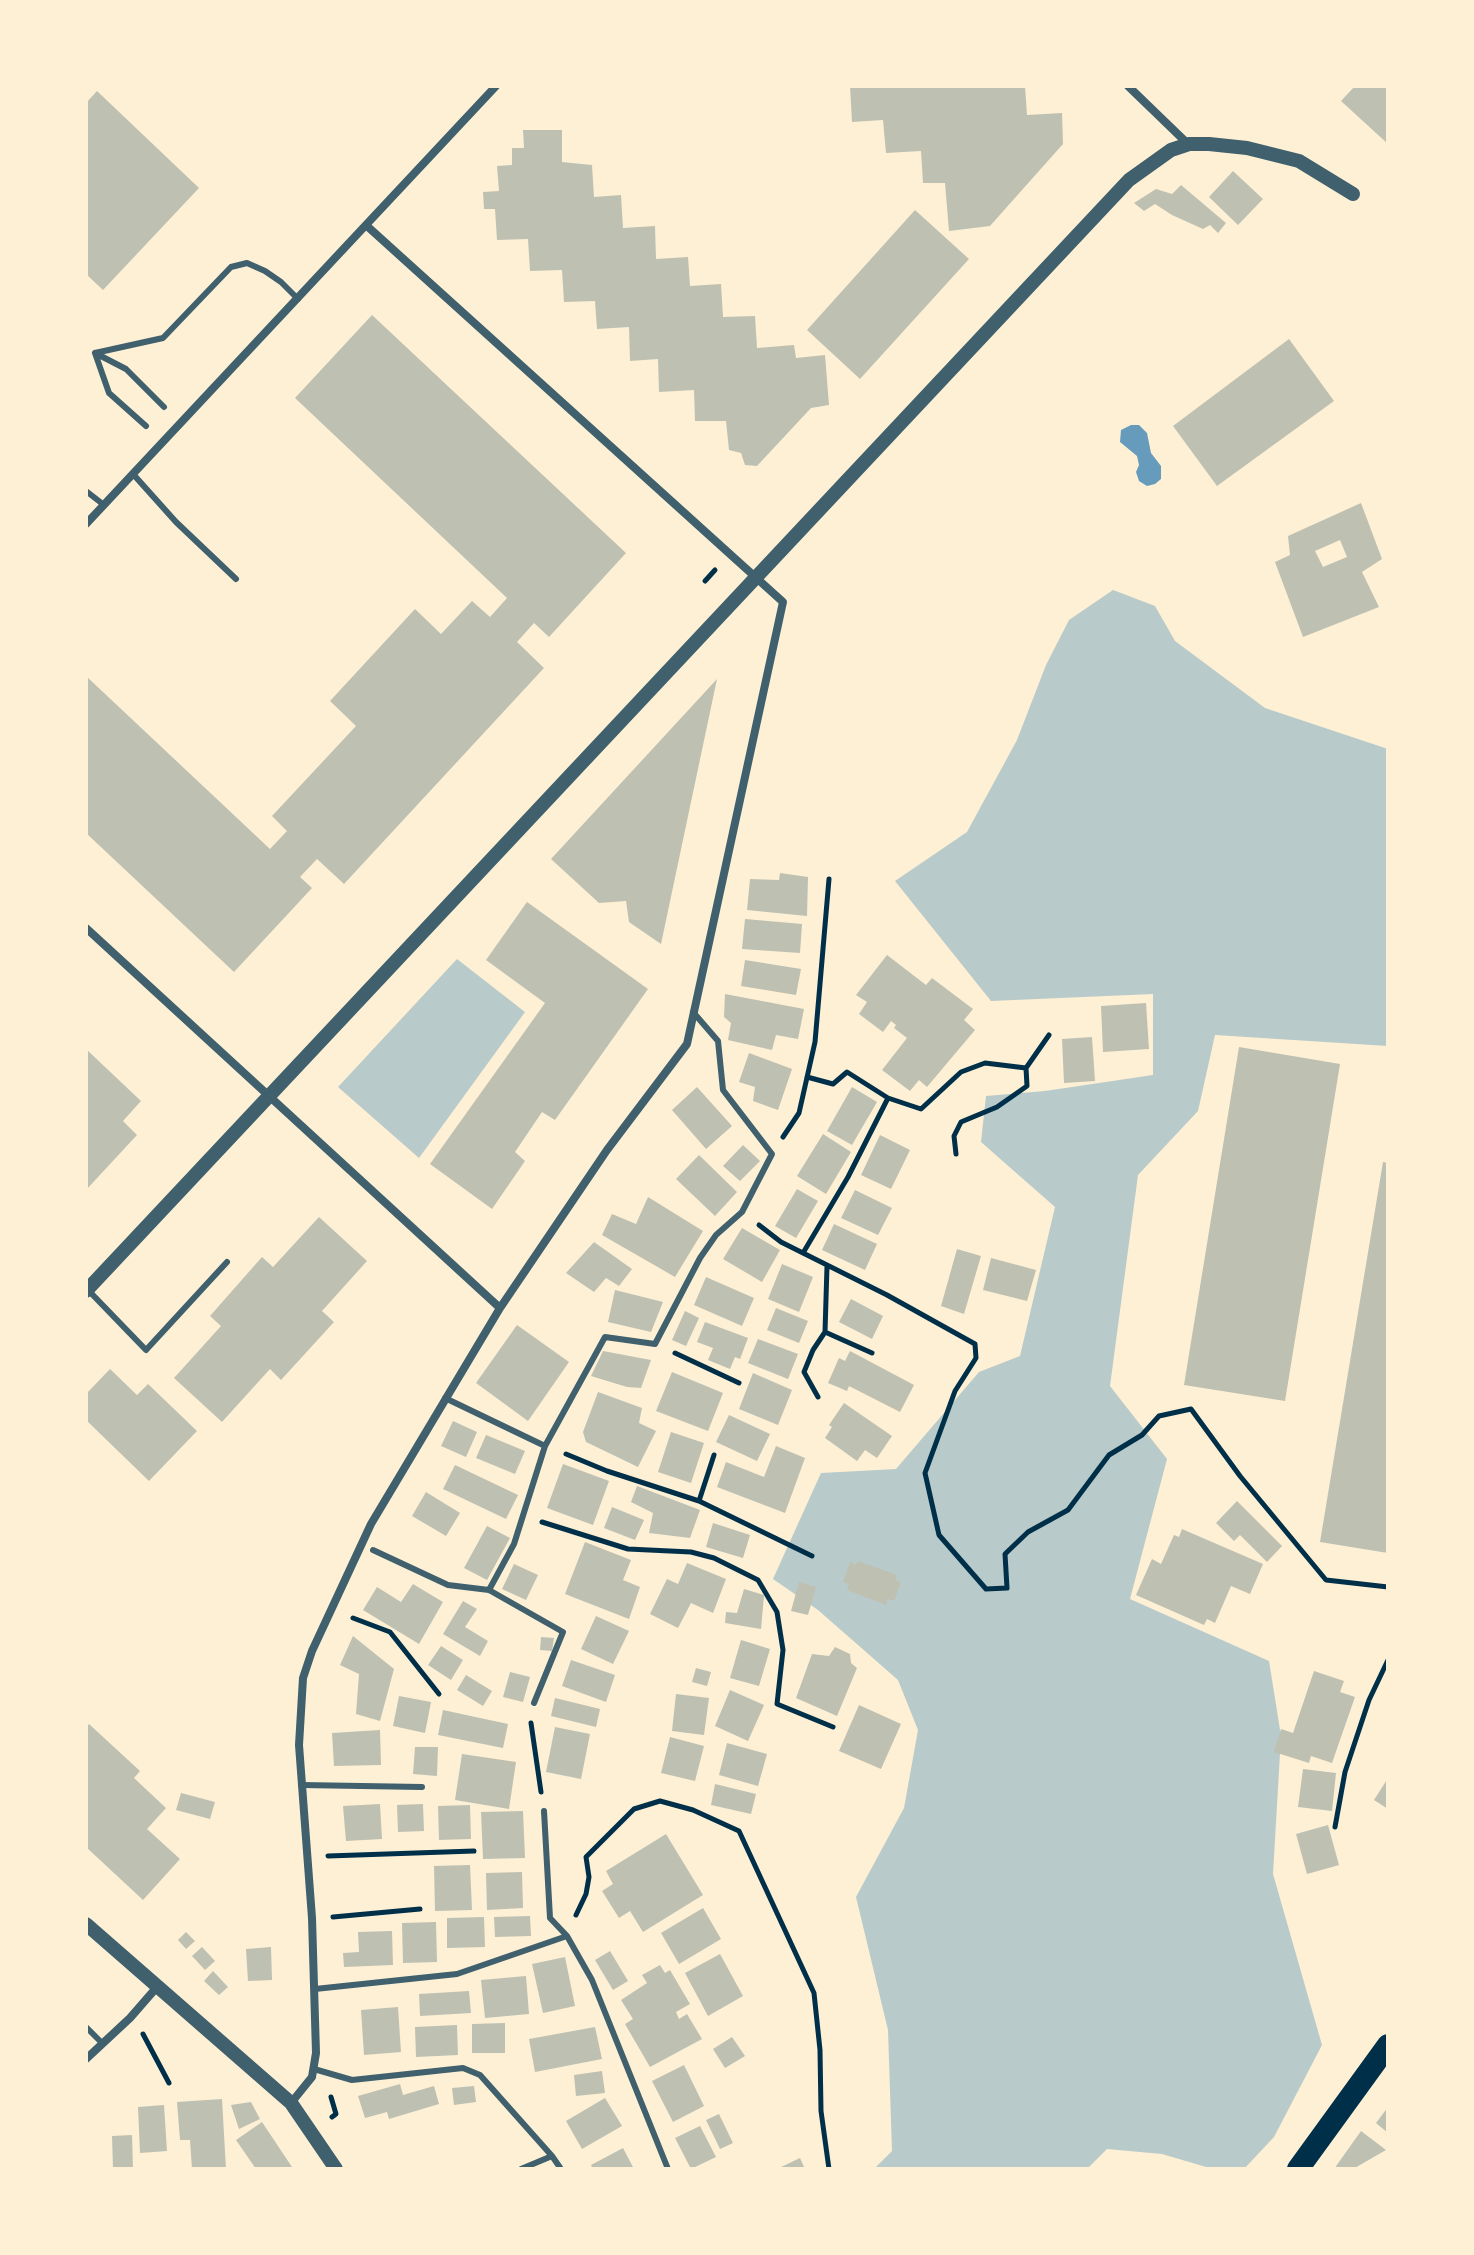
<!DOCTYPE html>
<html>
<head>
<meta charset="utf-8">
<style>
	body { margin:0 }
	#map { position:relative; width:1474px; height:2255px; overflow:hidden; background:#fdf0d5; font-family:Commissioner,sans-serif }
	canvas { display:block }
	.frame { position:absolute; inset:0; border:88px solid #fdf0d5; pointer-events:none }
</style>
</head>
<body>
<div id="map">
<canvas width="1474" height="2255"></canvas>
<div class="frame"></div>
</div>
<script>
const context = document.querySelector('canvas').getContext('2d');
context.lineJoin = 'round';
function paint(path, color) {
  context.fillStyle = color;
  context.fill(path, 'evenodd');
}
function poly(rows) {
  const path = new Path2D();
  for (const r of rows) {
    path.moveTo(r[0], r[1]);
    for (let i = 2; i < r.length; i += 2) path.lineTo(r[i], r[i + 1]);
  }
  return path;
}
function trace(path, color, width, dash) {
  context.strokeStyle = color;
  context.lineWidth = width;
  context.lineCap = dash ? 'butt' : 'round';
  context.setLineDash(dash || []);
  context.stroke(path);
}
paint(poly([
	[1113,590,1155,606,1175,641,1265,708,1388,749,1388,1046,1215,1035,1198,1111,1138,1175,1110,1386,1167,1459,1130,1599,1269,1661,1281,1736,1273,1874,1322,2045,1274,2137,1244,2169,1213,2169,1162,2154,1107,2149,1087,2169,874,2169,892,2151,888,2030,856,1897,904,1808,918,1730,898,1680,818,1610,773,1579,821,1473,896,1469,979,1372,1020,1356,1055,1207,981,1142,986,1096,1045,1091,1153,1075,1153,994,991,1001,895,881,967,832,1017,740,1046,665,1069,620],
	[457,959,525,1012,419,1158,338,1087]
]), '#b9caca');
paint(poly([
	[1131,425,1139,425,1147,433,1151,453,1161,466,1161,479,1155,484,1147,486,1139,481,1136,472,1139,465,1137,456,1120,442,1121,430]
]), '#669bbc');
paint(poly([
	[850,86,1025,86,1027,115,1062,113,1063,144,990,226,949,231,945,183,923,183,921,151,886,153,883,120,852,122],
	[1355,86,1388,86,1388,144,1341,101],
	[97,91,199,188,103,290,86,274,86,103],
	[523,130,562,130,562,162,592,165,594,197,621,195,623,228,655,226,656,259,688,257,690,286,721,284,723,317,755,316,757,348,794,345,796,358,825,355,829,405,811,408,757,466,745,465,741,453,729,450,726,421,695,421,694,390,659,392,658,359,630,361,629,327,597,329,595,301,564,302,562,270,530,271,528,239,497,240,495,209,484,209,483,192,499,191,497,166,512,165,512,148,524,148],
	[1233,171,1263,199,1238,225,1209,197],
	[1181,185,1226,223,1218,233,1210,225,1203,229,1172,215,1155,204,1144,211,1134,203,1156,189,1172,194],
	[915,210,969,259,860,379,807,330],
	[372,315,626,553,549,637,534,623,517,642,544,668,344,884,317,859,300,877,312,888,234,972,86,833,86,676,270,849,287,831,272,816,356,726,330,701,415,609,441,634,472,601,490,617,507,598,295,398],
	[1289,339,1334,401,1217,486,1173,426],
	[1361,503,1382,559,1362,572,1379,607,1303,637,1275,562,1290,555,1288,536],
	[1340,540,1347,557,1323,567,1315,551],
	[717,679,661,944,629,922,626,901,599,903,551,859],
	[780,873,808,877,807,916,747,910,750,879,779,880],
	[527,902,648,989,555,1120,542,1112,515,1152,525,1161,492,1209,430,1164,545,1003,486,960],
	[745,919,802,924,800,953,742,949],
	[887,955,926,985,932,978,973,1009,964,1020,975,1030,927,1087,919,1080,910,1091,882,1070,907,1038,894,1028,896,1025,891,1021,883,1032,859,1014,867,1002,856,995],
	[745,960,801,969,796,995,741,986],
	[725,994,804,1009,798,1039,776,1035,772,1050,728,1040,731,1023,724,1017],
	[1146,1003,1149,1049,1103,1052,1101,1006],
	[1092,1037,1095,1081,1064,1083,1062,1039],
	[1239,1047,1340,1064,1285,1401,1184,1385],
	[86,1049,141,1101,123,1121,137,1135,86,1190],
	[749,1053,792,1069,778,1110,753,1101,755,1087,739,1082],
	[697,1087,732,1126,706,1149,672,1110],
	[852,1087,877,1102,852,1145,827,1131],
	[823,1134,851,1152,826,1194,797,1176],
	[880,1135,910,1150,891,1189,861,1175],
	[743,1145,760,1161,740,1181,723,1166],
	[699,1155,737,1192,715,1216,676,1179],
	[1383,1162,1388,1163,1388,1553,1320,1542],
	[797,1189,818,1201,796,1238,775,1226],
	[855,1190,892,1208,878,1235,841,1218],
	[648,1197,703,1231,675,1277,602,1235,612,1214,636,1224],
	[319,1217,367,1261,322,1311,334,1322,281,1380,270,1369,222,1422,174,1378,221,1326,210,1316,262,1257,273,1267],
	[834,1224,877,1244,865,1270,822,1250],
	[742,1228,780,1250,762,1282,723,1259],
	[594,1242,632,1269,619,1286,606,1278,594,1292,566,1273],
	[957,1249,981,1256,964,1314,941,1306],
	[991,1258,1036,1270,1027,1301,983,1290],
	[782,1264,813,1277,799,1312,768,1299],
	[706,1277,754,1298,742,1326,694,1305],
	[615,1290,663,1302,651,1332,608,1322],
	[851,1299,883,1316,872,1339,839,1322],
	[776,1308,808,1321,799,1343,767,1330],
	[685,1311,699,1318,686,1346,672,1340],
	[705,1322,748,1338,740,1359,735,1357,730,1369,708,1360,713,1348,697,1342],
	[517,1325,569,1362,528,1421,476,1383],
	[758,1339,798,1354,788,1379,748,1363],
	[603,1351,651,1360,641,1388,627,1387,591,1376],
	[850,1351,914,1385,900,1412,849,1386,847,1391,828,1383,839,1358,845,1361],
	[110,1369,137,1395,148,1384,197,1431,149,1481,86,1420,86,1394],
	[672,1372,723,1393,708,1431,656,1411],
	[753,1373,792,1390,778,1425,739,1409],
	[598,1392,642,1408,639,1423,656,1431,638,1467,586,1442,583,1432],
	[844,1403,892,1436,877,1458,865,1450,857,1461,825,1438,832,1427,829,1425],
	[729,1415,770,1434,757,1461,716,1442],
	[453,1421,477,1432,466,1457,441,1446],
	[671,1432,704,1443,691,1483,658,1472],
	[486,1435,525,1451,515,1474,476,1458],
	[776,1446,805,1458,785,1513,717,1487,726,1462,764,1477],
	[563,1464,609,1481,593,1525,547,1508],
	[455,1465,518,1495,506,1519,443,1489],
	[637,1486,700,1510,690,1538,649,1533,653,1513,631,1502],
	[426,1492,460,1513,446,1536,412,1516],
	[1237,1501,1282,1546,1267,1562,1240,1535,1234,1541,1216,1523],
	[612,1507,644,1520,635,1540,604,1528],
	[713,1523,750,1535,743,1558,706,1547],
	[487,1526,510,1538,487,1580,464,1568],
	[1182,1529,1263,1564,1250,1594,1231,1586,1215,1623,1207,1619,1204,1625,1136,1595,1152,1559,1161,1564,1174,1535,1179,1537],
	[585,1542,631,1560,623,1580,640,1587,629,1619,565,1594],
	[858,1561,897,1575,895,1580,901,1582,894,1601,888,1599,886,1605,847,1590,849,1584,843,1582,850,1562,856,1565],
	[687,1563,726,1579,713,1613,691,1603,678,1628,650,1614,667,1579,678,1584],
	[514,1564,538,1575,526,1600,502,1589],
	[799,1582,816,1587,808,1615,791,1611],
	[413,1584,443,1602,419,1644,363,1610,377,1587,401,1602],
	[744,1589,764,1595,761,1629,725,1623,726,1612,737,1613],
	[463,1601,477,1609,465,1627,488,1641,480,1656,443,1634],
	[596,1616,629,1631,613,1664,581,1649],
	[353,1636,394,1669,380,1721,356,1714,359,1674,340,1665],
	[541,1637,554,1638,552,1651,540,1650],
	[741,1640,770,1649,759,1686,730,1678],
	[441,1646,463,1660,451,1680,428,1665],
	[835,1647,850,1654,851,1663,857,1668,837,1716,796,1698,812,1654,829,1656],
	[571,1660,615,1675,606,1702,562,1686],
	[696,1668,711,1672,707,1686,692,1682],
	[1314,1671,1344,1681,1340,1692,1355,1697,1332,1763,1311,1756,1309,1763,1274,1752,1281,1729,1293,1733],
	[510,1672,530,1677,523,1702,503,1697],
	[466,1675,492,1691,483,1706,457,1690],
	[730,1690,764,1705,748,1741,715,1726],
	[676,1694,709,1698,704,1735,672,1731],
	[399,1696,431,1702,425,1733,393,1726],
	[555,1698,600,1709,596,1727,551,1716],
	[859,1705,901,1724,881,1769,839,1751],
	[443,1710,508,1724,503,1748,438,1735],
	[89,1724,140,1771,134,1778,166,1808,147,1829,180,1859,143,1900,86,1847,86,1728],
	[555,1727,590,1734,581,1779,546,1772],
	[380,1730,381,1765,334,1766,332,1733],
	[670,1737,704,1746,695,1781,661,1773],
	[727,1743,767,1754,758,1786,719,1775],
	[415,1747,438,1747,437,1776,413,1774],
	[462,1754,516,1762,509,1809,455,1800],
	[1303,1769,1336,1773,1332,1811,1298,1807],
	[1388,1778,1388,1809,1374,1800],
	[715,1784,756,1794,751,1814,711,1805],
	[181,1793,215,1802,210,1819,176,1810],
	[380,1804,382,1839,346,1841,343,1806],
	[423,1804,424,1831,398,1832,397,1805],
	[470,1805,471,1839,439,1840,438,1806],
	[523,1811,525,1858,483,1859,481,1812],
	[1328,1825,1339,1865,1307,1874,1296,1834],
	[666,1834,703,1895,643,1932,630,1911,619,1918,602,1891,613,1884,606,1871],
	[470,1865,472,1910,435,1911,434,1866],
	[522,1872,523,1908,487,1910,486,1873],
	[703,1908,721,1939,679,1964,661,1933],
	[530,1916,531,1936,495,1937,494,1917],
	[484,1917,485,1947,447,1948,447,1918],
	[436,1922,437,1962,403,1963,402,1923],
	[392,1931,393,1965,344,1967,343,1953,359,1952,358,1932],
	[186,1932,195,1941,186,1949,178,1940],
	[202,1947,215,1961,205,1970,192,1956],
	[271,1947,272,1980,248,1981,246,1949],
	[610,1951,628,1981,613,1990,595,1960],
	[720,1954,743,1996,708,2016,685,1973],
	[565,1957,575,2006,543,2013,532,1964],
	[660,1965,665,1973,670,1970,690,2004,676,2012,679,2019,687,2014,702,2039,650,2067,625,2024,633,2019,621,2000,647,1983,642,1975],
	[213,1971,228,1987,219,1995,204,1981],
	[526,1976,529,2014,485,2018,481,1980],
	[469,1991,471,2013,420,2016,419,1994],
	[398,2007,401,2052,364,2055,361,2010],
	[505,2023,505,2053,472,2053,472,2024],
	[457,2025,458,2055,416,2057,415,2027],
	[595,2027,602,2059,535,2072,529,2039],
	[732,2037,745,2056,725,2068,713,2049],
	[684,2065,704,2106,673,2122,652,2081],
	[602,2071,605,2093,576,2096,574,2075],
	[400,2084,403,2095,434,2086,439,2104,389,2119,387,2112,365,2118,358,2096],
	[474,2086,476,2102,454,2105,452,2088],
	[605,2098,622,2126,582,2149,566,2121],
	[222,2099,226,2169,192,2169,190,2140,180,2140,177,2102],
	[251,2102,260,2119,239,2129,231,2105],
	[164,2105,167,2151,140,2153,138,2107],
	[1388,2107,1388,2133,1376,2123],
	[719,2114,733,2143,720,2149,706,2120],
	[262,2122,292,2167,288,2169,256,2169,236,2140],
	[700,2126,716,2157,691,2169,675,2138],
	[1361,2131,1386,2150,1353,2169,1334,2169],
	[132,2135,133,2169,113,2169,112,2136],
	[623,2148,634,2169,593,2169,591,2165],
	[800,2158,805,2169,777,2169]
]), '#bec0b2');
trace(poly([
	[705,581,715,570],
	[807,1077,833,1084,847,1072,888,1098,921,1109,961,1072,985,1063,1026,1068,1049,1035],
	[783,1137,799,1113,815,1042,829,879],
	[956,1154,954,1136,961,1122,997,1107,1027,1086,1026,1068],
	[759,1225,781,1242,887,1295,975,1344,976,1358,955,1391,925,1473,939,1535,986,1589,1007,1588,1005,1554,1028,1532,1068,1510,1109,1455,1142,1435,1159,1416,1191,1409,1240,1476,1326,1580,1388,1587],
	[803,1253,848,1177,888,1098],
	[825,1332,872,1353],
	[675,1353,739,1383],
	[818,1397,804,1372,813,1350,825,1332,827,1266],
	[566,1454,607,1471,699,1501,812,1556],
	[699,1501,714,1455],
	[542,1522,628,1549,691,1552,714,1558,758,1580,777,1612,783,1650,777,1704,833,1727],
	[353,1618,390,1632,439,1694],
	[531,1723,541,1792],
	[1335,1827,1345,1772,1369,1700,1388,1660],
	[328,1856,474,1851],
	[576,1915,586,1894,589,1877,586,1857,634,1809,660,1801,693,1810,739,1831,814,1993,820,2050,821,2111,829,2169],
	[333,1917,420,1909],
	[143,2034,169,2083],
	[331,2097,336,2114,332,2117]
]), '#003049', 5);
trace(poly([
	[95,353,163,338,231,267,247,263,265,271,281,282,298,299],
	[95,353,109,393,146,426],
	[95,353,126,369,164,407],
	[133,474,176,522,236,579],
	[86,491,104,505],
	[89,1291,146,1350,227,1262],
	[445,1398,545,1446],
	[373,1550,448,1585,489,1590,563,1632,534,1703],
	[489,1590,514,1544,545,1446,605,1337,655,1344,700,1258,716,1235,742,1212,772,1154,723,1090,718,1041,693,1012],
	[301,1785,422,1787],
	[544,1811,550,1918,567,1936,592,1980,668,2169],
	[315,1989,457,1974,567,1936],
	[86,2027,102,2043],
	[314,2069,352,2080,463,2068,480,2075,552,2156],
	[521,2169,552,2156,561,2169]
]), '#3f606c', 6);
trace(poly([
	[1128,86,1188,144],
	[86,524,496,86],
	[86,928,500,1308],
	[86,2059,130,2018,157,1987],
	[291,2103,312,2077,316,2053,312,1918,299,1745,303,1678,312,1651,371,1524,500,1308,607,1150,687,1044,783,602,367,226]
]), '#3f606c', 8);
trace(poly([
	[86,1291,1129,180,1171,150,1189,144,1209,144,1247,148,1299,161,1353,194],
	[86,1924,291,2103,336,2169]
]), '#3f606c', 14);
trace(poly([
	[1298,2169,1388,2045]
]), '#003049', 22);
</script>
</body>
</html>
